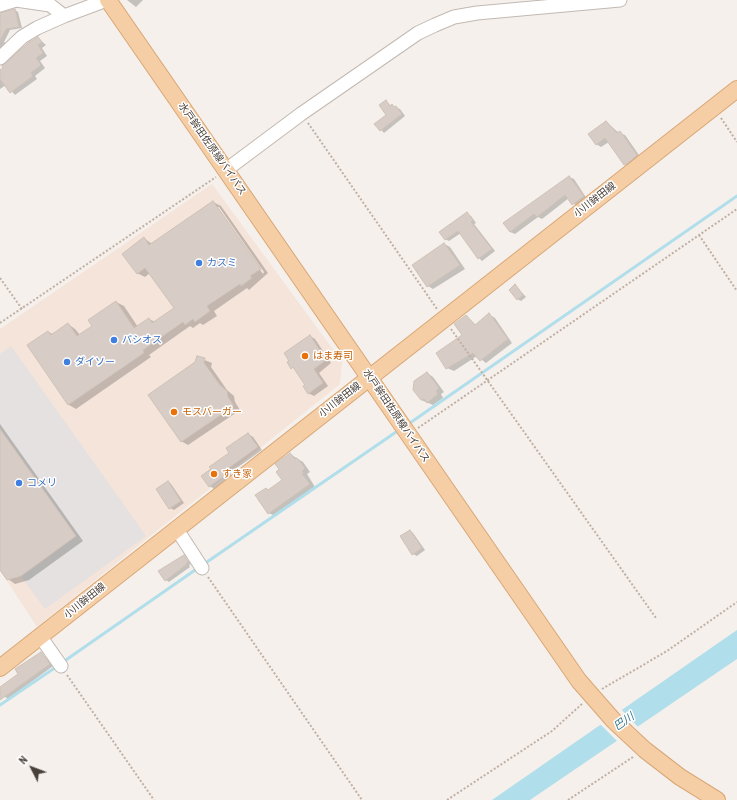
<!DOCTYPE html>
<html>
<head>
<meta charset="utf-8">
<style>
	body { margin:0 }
	#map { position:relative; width:737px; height:800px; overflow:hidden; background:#f5f0ec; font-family:"Archivo Narrow",sans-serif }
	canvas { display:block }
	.north { position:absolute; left:12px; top:748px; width:40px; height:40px; -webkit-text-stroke:3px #fff; paint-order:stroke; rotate:312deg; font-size:11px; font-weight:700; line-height:16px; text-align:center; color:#49403a }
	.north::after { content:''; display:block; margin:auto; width:14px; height:18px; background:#49403a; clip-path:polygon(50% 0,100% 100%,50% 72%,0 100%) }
</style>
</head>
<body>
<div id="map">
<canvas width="737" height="800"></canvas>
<div class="north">N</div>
</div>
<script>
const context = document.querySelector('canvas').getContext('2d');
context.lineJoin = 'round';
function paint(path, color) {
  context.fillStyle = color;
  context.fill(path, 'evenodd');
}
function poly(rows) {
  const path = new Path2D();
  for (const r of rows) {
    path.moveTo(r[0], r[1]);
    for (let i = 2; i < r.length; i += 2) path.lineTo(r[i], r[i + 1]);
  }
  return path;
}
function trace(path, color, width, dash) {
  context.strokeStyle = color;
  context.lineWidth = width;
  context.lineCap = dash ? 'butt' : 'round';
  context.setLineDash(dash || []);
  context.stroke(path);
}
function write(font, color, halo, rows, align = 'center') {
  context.font = font + ' "Archivo Narrow","Noto Sans JP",sans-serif';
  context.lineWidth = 3;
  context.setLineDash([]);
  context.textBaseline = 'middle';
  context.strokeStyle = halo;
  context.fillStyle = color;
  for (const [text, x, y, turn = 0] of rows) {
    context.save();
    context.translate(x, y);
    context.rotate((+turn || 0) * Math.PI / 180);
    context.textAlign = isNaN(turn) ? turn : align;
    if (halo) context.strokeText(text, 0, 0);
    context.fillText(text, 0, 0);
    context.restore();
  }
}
paint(poly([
	[212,184,342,362,340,384,37,627,0,570,0,329]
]), '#f4e4da');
paint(poly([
	[11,346,146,536,45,609,21,576,76,536,0,429,0,354]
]), '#e4e1e0');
paint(poly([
	[737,630,737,659,530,800,492,800]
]), '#b0deea');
paint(poly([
	[620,708,639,728,618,742,599,723]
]), '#f5f0ec');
paint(poly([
	[127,0,143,0,136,7],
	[15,10,18,12,22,28,10,30,4,42,6,43,0,51,0,13],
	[38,38,46,45,42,48,47,56,40,61,45,68,35,76,37,79,15,95,6,85,0,89,0,72],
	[386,102,391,106,400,109,405,116,384,133,376,124,387,115],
	[606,122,619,133,625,135,641,158,630,167,625,164,609,142,601,147,596,144],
	[569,177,574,179,587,199,577,207,569,198,542,219,538,217,515,234,510,232],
	[213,202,221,206,268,273,249,290,247,288,214,311,217,316,203,325,200,323,193,328,190,326,149,355,151,357,76,409,69,405,28,346,48,332,53,334,68,324,75,329,80,335,94,326,116,302,124,306,138,327,149,319,155,322,175,309,150,273,145,277,137,273,144,238,152,244],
	[216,207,219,207,264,272,263,274],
	[467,214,471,216,476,223,474,224,495,251,482,261,479,258,461,233,449,241,445,239],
	[444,244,450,247,465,269,433,289,428,286],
	[515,285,526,297,521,301,517,299],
	[490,315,495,318,512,343,486,363,477,356,454,371,447,368,464,336,466,316,476,325],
	[310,336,315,339,331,363,319,373,328,386,314,396,308,393,306,385,297,371,288,362],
	[197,357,212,363,211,367,227,390,234,396,235,402,240,410,188,445,181,441],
	[427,373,433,377,444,392,441,394,443,398,433,405,421,400],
	[0,424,83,541,29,580,15,584,8,579,0,568],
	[248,434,253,437,262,450,230,473,232,476,214,489,210,486,212,470],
	[290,454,303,462,310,472,307,474,315,487,275,516,269,513,266,489,269,490,284,480],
	[168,482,171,484,184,503,174,510,170,508],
	[410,531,413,533,425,550,417,556,413,554],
	[184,556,191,564,189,565,190,567,169,582,166,580],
	[41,653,53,666,8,699,4,696,0,688,20,674]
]), '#0003');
trace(poly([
	[407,425,737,196],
	[204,564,399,430],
	[63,662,198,568],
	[0,705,56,667]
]), '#b0deea', 3);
const building = poly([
	[15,9,19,27,6,29,0,41,0,13,15,9],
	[38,37,42,42,38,45,43,53,36,58,41,65,31,73,33,76,10,93,0,79,0,70,3,68,2,66,28,43,38,37],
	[386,100,390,106,392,104,394,107,396,106,402,114,380,131,374,124,386,115,379,105,386,100],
	[606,121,617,133,620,131,637,155,627,164,624,165,605,138,596,145,588,134,606,121],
	[569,176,584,196,572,205,565,195,537,217,534,214,510,232,503,223,569,176],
	[213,201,261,269,250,276,252,278,241,286,240,284,207,306,210,311,195,322,193,319,185,325,183,322,143,350,144,353,68,405,27,345,48,331,51,335,68,323,77,336,92,326,88,320,116,301,134,328,149,318,152,323,174,308,145,268,137,274,122,254,144,237,149,245,213,201],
	[467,212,473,220,471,222,492,249,478,259,458,231,445,240,439,232,467,212],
	[444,243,460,265,427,287,412,265,444,243],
	[515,284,523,295,517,300,509,290,515,284],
	[489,313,508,339,480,361,473,353,446,369,436,353,462,335,454,324,466,315,475,325,489,313],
	[310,335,326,360,314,369,323,383,308,394,303,386,305,385,293,367,291,369,287,362,289,361,284,353,310,335],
	[197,356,205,358,204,363,220,385,227,391,228,397,234,406,181,442,148,395,195,362,197,356],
	[427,372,439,388,436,391,438,394,427,403,424,399,421,400,413,390,414,381,427,372],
	[0,429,76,536,21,576,7,580,0,570,0,429],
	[248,433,258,447,226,470,228,473,209,487,201,476,211,469,209,467,229,453,226,448,248,433],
	[290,453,295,459,297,458,305,468,302,471,304,473,302,474,310,484,268,514,255,495,266,488,268,490,282,480,276,472,279,469,275,464,290,453],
	[168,481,181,501,169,509,156,489,168,481],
	[410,530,422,548,412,555,400,536,410,530],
	[184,555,188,562,186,563,187,564,165,581,158,571,184,555],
	[41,652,50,664,0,700,0,687,18,674,15,669,41,652]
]);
paint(building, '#d8cdc6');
trace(building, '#cfc1b6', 1);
const minor = poly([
	[0,5,16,0,50,5,64,16],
	[0,58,22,37,37,28,64,16,107,0],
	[226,170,301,114,418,33,435,25,454,17,477,13,620,0],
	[176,528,202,568],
	[40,636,61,666]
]);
const major = poly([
	[108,0,579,681,614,721,645,750,680,777,717,800],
	[0,668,737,89]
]);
trace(minor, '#c2b9b2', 15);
trace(major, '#d9a776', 18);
trace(poly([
	[721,118,737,142],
	[308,123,437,309],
	[699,235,737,291],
	[0,278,22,309],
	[0,323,216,177],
	[451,329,656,618],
	[418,428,737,209],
	[208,577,362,800],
	[67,675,154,800],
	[602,689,667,651,737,602],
	[447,800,552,731,583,703],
	[568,800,633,757]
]), '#c0afa2', 2, [2, 2]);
trace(minor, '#fff', 13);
trace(major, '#f5cea5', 16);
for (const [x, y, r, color] of [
	[199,263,4,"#3f7fe0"],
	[114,340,4,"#3f7fe0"],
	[305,356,4,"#e8710a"],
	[67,362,4,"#3f7fe0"],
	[174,412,4,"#e8710a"],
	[214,474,4,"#e8710a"],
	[19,483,4,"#3f7fe0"]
]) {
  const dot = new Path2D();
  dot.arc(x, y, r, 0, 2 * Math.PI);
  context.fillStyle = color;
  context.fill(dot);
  trace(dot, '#fff', 1.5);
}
write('10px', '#49403a', '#fff', [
	["水戸鉾田佐原線バイパス",212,149,55],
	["小川鉾田線",595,200,-38],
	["小川鉾田線",340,400,-38],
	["水戸鉾田佐原線バイパス",396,416,56],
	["小川鉾田線",85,601,-39]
]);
write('10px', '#366cbe', '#fff', [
	["カスミ",207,263],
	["パシオス",122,340],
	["ダイソー",75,362],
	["コメリ",27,483]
], 'left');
write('10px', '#c56008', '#fff', [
	["はま寿司",313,356],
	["モスバーガー",182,412],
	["すき家",222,474]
], 'left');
write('italic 11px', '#34798c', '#fff', [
	["巴川",624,722,-35]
]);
</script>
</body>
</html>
